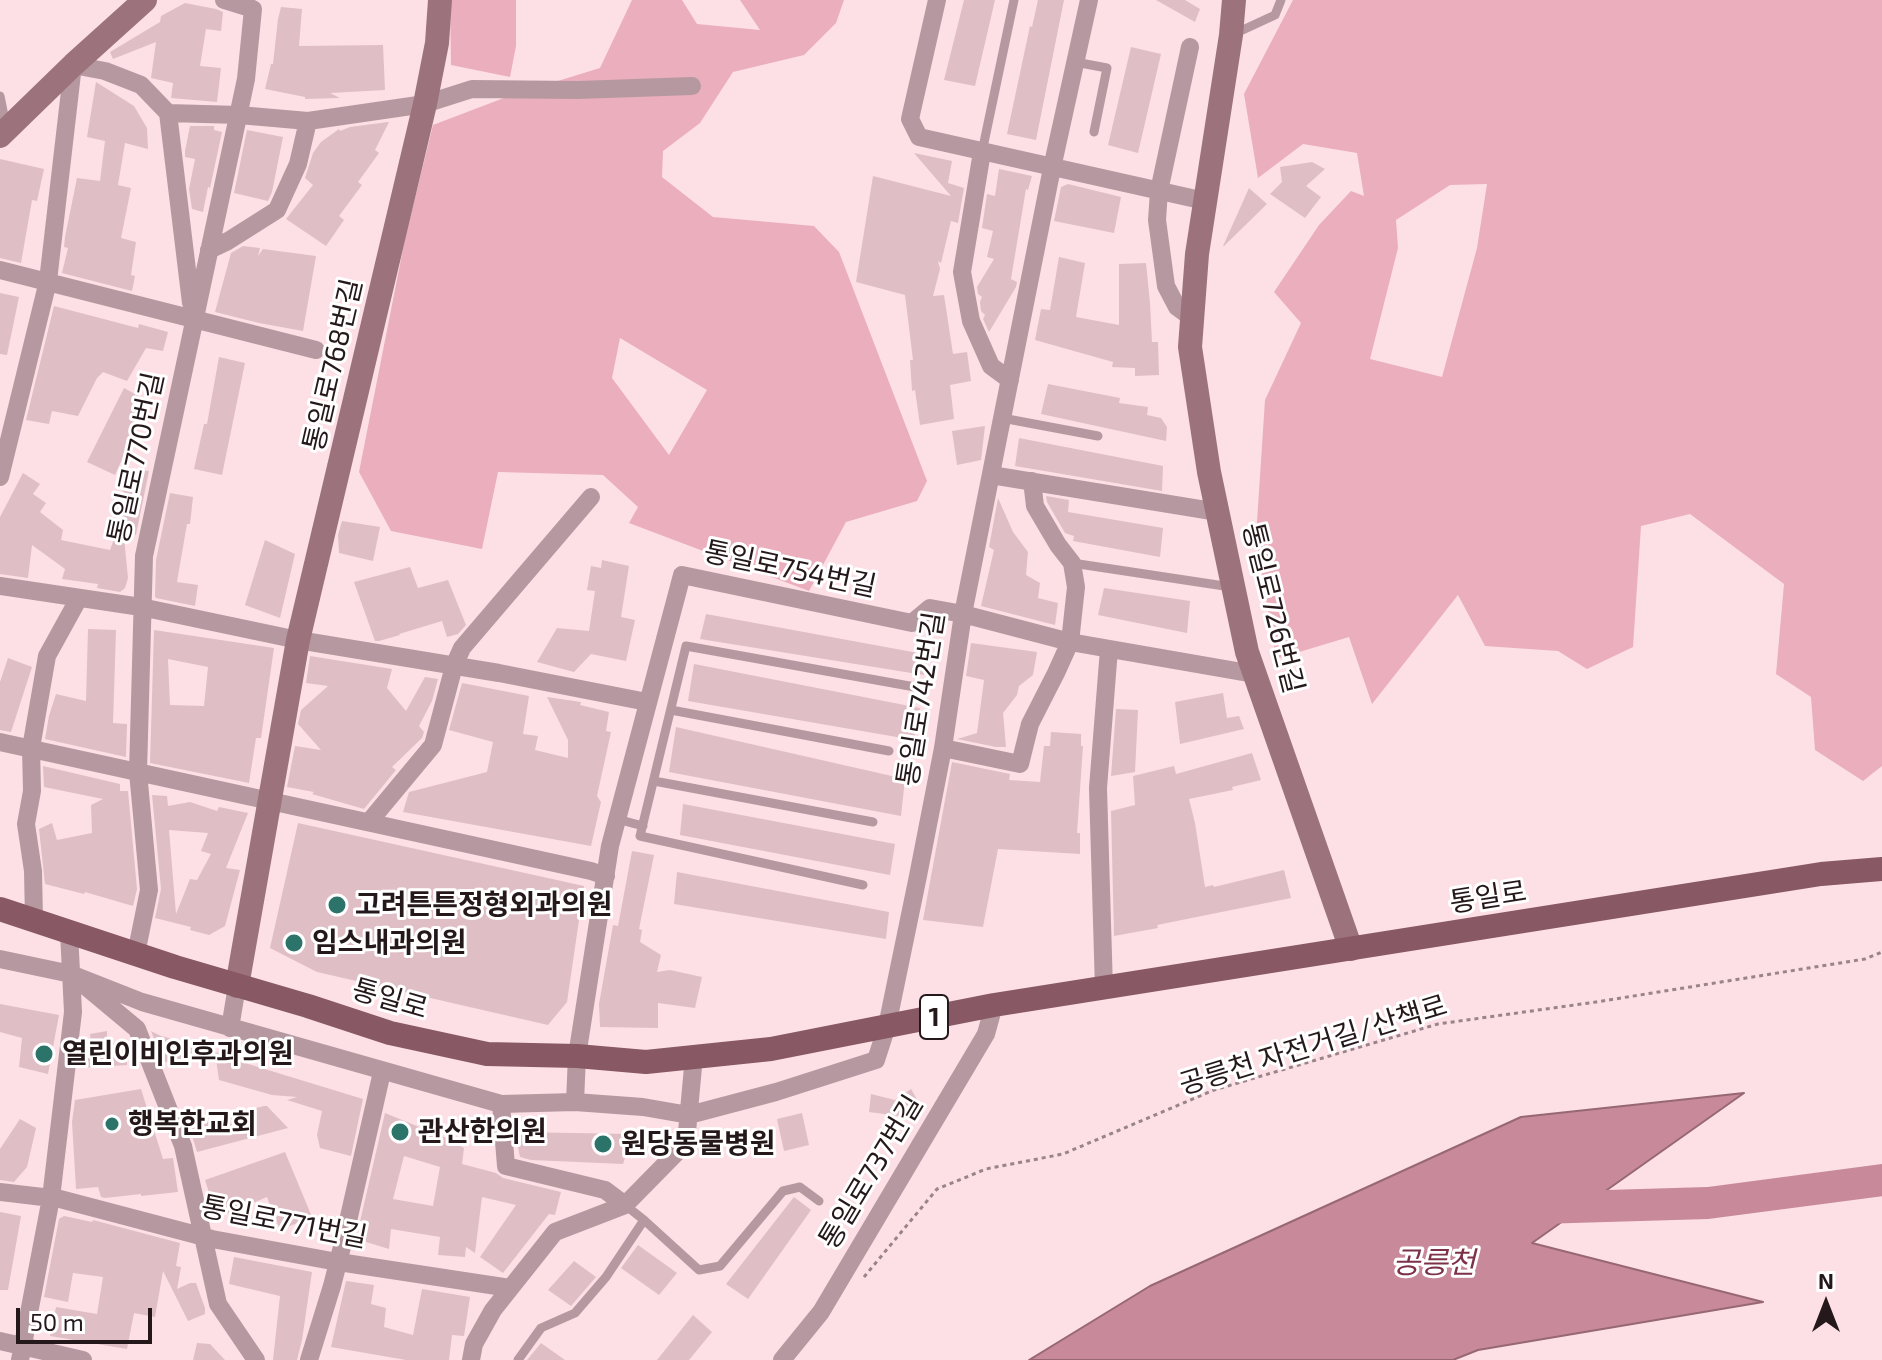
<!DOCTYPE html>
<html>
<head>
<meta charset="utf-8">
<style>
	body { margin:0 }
	#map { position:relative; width:1882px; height:1360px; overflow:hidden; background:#fce0e6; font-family:"Exo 2",sans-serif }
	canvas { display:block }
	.north { position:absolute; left:1786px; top:1264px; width:80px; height:80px; -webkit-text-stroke:6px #fff; paint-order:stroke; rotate:0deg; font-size:22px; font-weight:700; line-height:32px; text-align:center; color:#24181b }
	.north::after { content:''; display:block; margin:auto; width:28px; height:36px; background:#24181b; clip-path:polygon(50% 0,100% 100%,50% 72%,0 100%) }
	.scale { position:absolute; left:16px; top:1308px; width:136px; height:36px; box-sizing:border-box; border:4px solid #24181b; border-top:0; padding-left:10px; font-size:24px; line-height:28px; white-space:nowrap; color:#24181b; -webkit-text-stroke:6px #fff; paint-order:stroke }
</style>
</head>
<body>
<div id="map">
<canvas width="1882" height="1360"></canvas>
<div class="north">N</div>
<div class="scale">50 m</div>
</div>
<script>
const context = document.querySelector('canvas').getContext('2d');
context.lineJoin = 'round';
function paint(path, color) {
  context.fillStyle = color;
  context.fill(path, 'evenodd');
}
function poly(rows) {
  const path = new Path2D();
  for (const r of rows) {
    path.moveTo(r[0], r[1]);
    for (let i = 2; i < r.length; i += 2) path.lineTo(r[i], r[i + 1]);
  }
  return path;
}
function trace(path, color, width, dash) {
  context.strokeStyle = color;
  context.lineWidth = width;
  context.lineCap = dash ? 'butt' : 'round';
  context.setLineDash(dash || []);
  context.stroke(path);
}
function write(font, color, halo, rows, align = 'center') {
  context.font = font + ' "Exo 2","Noto Sans KR",sans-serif';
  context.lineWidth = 6;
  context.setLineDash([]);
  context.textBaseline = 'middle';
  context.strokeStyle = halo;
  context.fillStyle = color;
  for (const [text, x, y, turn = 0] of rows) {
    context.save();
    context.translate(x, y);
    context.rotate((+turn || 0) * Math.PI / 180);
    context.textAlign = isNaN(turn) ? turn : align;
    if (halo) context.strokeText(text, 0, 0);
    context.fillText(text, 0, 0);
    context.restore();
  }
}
paint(poly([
	[450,0,516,0,516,46,510,77,451,65],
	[632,0,682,0,697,24,760,30,740,0,844,0,836,23,804,55,733,72,700,123,663,151,662,177,713,217,814,226,839,252,927,481,917,501,846,522,809,591,629,523,638,507,603,475,498,472,482,549,391,531,359,472,405,239,433,125,509,96,600,68],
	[620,338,707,390,669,455,612,378],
	[1293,0,1882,0,1882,766,1863,781,1815,750,1811,697,1776,674,1784,584,1690,514,1641,526,1633,647,1587,669,1558,651,1485,646,1458,595,1372,704,1349,637,1276,659,1256,537,1265,400,1301,323,1274,292,1319,225,1351,191,1364,196,1357,153,1303,144,1258,178,1244,94],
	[1487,184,1477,248,1442,377,1370,359,1398,248,1396,220,1450,185]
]), '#ebaebd');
const water = poly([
	[1744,1093,1532,1243,1763,1302,1478,1350,1453,1360,1029,1360,1150,1286,1521,1117,1744,1093]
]);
paint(water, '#c88a9a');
trace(water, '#976874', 2);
trace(poly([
	[1539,1208,1708,1203,1882,1180]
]), '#c88a9a', 32);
paint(poly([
	[964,0,995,0,975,86,944,80],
	[1038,0,1064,0,1036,140,1007,134,1030,26,1032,27],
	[1156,0,1185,0,1200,9,1195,22],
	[185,3,216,9,223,12,221,31,206,29,200,66,221,68,217,102,171,98,173,83,151,78,156,42,113,59,110,52,160,22,161,16],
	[281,7,302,9,299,46,383,45,385,90,330,93,340,98,305,99,305,97,265,89,271,64,273,64,278,19],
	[1131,47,1161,54,1138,153,1108,145],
	[96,82,134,106,147,128,148,149,125,143,118,185,131,188,121,238,136,242,131,275,135,276,132,291,62,273,68,248,64,247,65,237,77,178,100,181,105,141,87,137],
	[388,122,389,122,375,150,379,153,358,182,362,185,339,216,344,220,326,246,286,219,313,185,305,178,313,153,321,142,339,129,340,131,350,127],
	[190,126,214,126,214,130,222,132,210,188,208,187,203,212,192,209,189,189,195,159,185,157,185,151],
	[247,130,283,137,272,192,268,201,234,193],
	[914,153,952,161,948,183,964,188,958,223,951,221,941,263,938,261,940,269,933,296,944,295,953,354,967,352,971,381,950,385,954,419,920,425,915,390,912,391,910,360,913,360,905,295,856,282,873,176,951,196],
	[0,159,44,169,37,201,32,200,21,263,0,258],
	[1312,162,1325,169,1306,186,1321,197,1305,218,1270,194,1282,182,1280,167],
	[999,169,1032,176,1028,190,1026,189,1011,279,1017,282,1016,287,989,332,983,319,985,315,981,311,980,302,982,297,978,294,977,287,994,259,987,257,993,231,982,228,987,194,995,196],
	[1068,184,1121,197,1114,233,1054,221,1061,187],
	[1249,188,1267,204,1224,246,1223,246],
	[243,246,260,248,258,256,263,249,316,256,303,331,259,323,215,312,231,253],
	[1059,257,1085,263,1076,317,1119,325,1119,264,1146,263,1150,303,1152,342,1158,342,1159,375,1135,376,1135,368,1112,367,1113,362,1035,340,1041,309,1050,310],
	[0,293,19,297,7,355,0,354],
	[54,306,138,328,139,324,168,332,163,351,146,348,127,381,103,372,97,378,78,416,52,411,49,424,26,420],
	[219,357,245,363,222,475,194,469,204,424,207,424],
	[1048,384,1120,398,1119,403,1148,407,1147,415,1161,418,1167,427,1166,441,1041,414],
	[124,388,148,401,115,475,87,462],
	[985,426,981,460,957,465,952,431],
	[1019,438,1163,466,1162,491,1015,466],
	[126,468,149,471,136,535,125,532,121,508],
	[23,473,40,484,33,494,46,503,40,512,63,530,61,540,110,550,122,517,128,578,125,588,120,592,97,588,98,584,62,579,65,569,32,545,28,578,0,574,0,517],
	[170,493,193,497,190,524,187,524,177,582,198,585,195,606,156,598,155,596,156,560],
	[1046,496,1069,500,1068,512,1163,528,1160,557,1073,541,1074,536,1065,533,1047,502],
	[998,498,1013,532,1028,552,1026,575,1040,583,1038,598,1058,603,1055,625,981,606,994,550,989,547],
	[342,521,380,527,373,561,339,553,338,535],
	[265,540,295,554,280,618,245,605],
	[602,560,629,566,621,617,635,620,626,661,591,654,574,672,537,662,557,628,589,631,595,591,587,590,591,566,601,568],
	[410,567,418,588,448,580,466,625,458,634,447,637,442,621,399,634,400,635,379,641,375,641,354,582],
	[1104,588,1190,601,1187,633,1098,615],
	[706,614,929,655,924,675,700,639],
	[88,629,116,630,113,723,127,724,126,757,45,739,49,716,56,694,86,701],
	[154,630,274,648,261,738,256,738,249,783,150,763],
	[168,659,208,667,204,706,170,705],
	[971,643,1037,652,1033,675,1019,686,1017,695,1003,713,1006,747,996,747,957,739,977,733,984,680,966,676],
	[310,656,392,669,387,688,406,711,425,677,438,679,432,701,419,726,424,732,422,738,392,767,396,770,364,809,312,794,314,792,287,787,295,746,321,750,298,724,301,710,328,686,306,683],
	[8,658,32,667,11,732,0,730,0,682],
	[694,664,920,708,914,740,688,701],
	[462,683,529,696,523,734,538,736,535,750,568,758,568,740,547,697,581,702,580,705,609,712,606,731,611,732,597,796,601,802,591,846,403,812,409,792,487,772,493,742,449,730],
	[1223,693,1227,718,1239,716,1244,729,1180,744,1175,702],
	[1116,709,1138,710,1135,772,1111,776],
	[676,727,905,779,901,816,669,772],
	[1051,732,1081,734,1081,746,1083,746,1077,833,1080,833,1080,854,998,849,983,927,923,920,952,762,1010,774,1009,780,1040,782,1044,746,1050,746],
	[1252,753,1261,780,1232,787,1233,790,1189,799,1195,823,1205,887,1213,885,1214,887,1284,870,1291,898,1157,925,1158,928,1114,936,1111,811,1135,805,1133,776,1174,766,1176,774],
	[43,766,120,784,120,791,128,791,137,889,133,906,85,892,84,894,45,884,39,829,52,823,57,840,92,833,91,805,103,799,44,787],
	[152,795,167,796,168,806,190,802,217,811,219,807,248,813,226,868,240,870,225,926,209,935,190,930,191,927,155,918,161,889],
	[169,830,208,833,201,851,211,854,197,880,190,879,176,914],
	[683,804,895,844,890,875,680,835],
	[298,823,584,886,567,1002,548,1025,317,972,270,948],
	[632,851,654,855,639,929,642,930,640,942,661,955,657,972,670,970,702,977,695,1008,658,1003,658,1028,600,1027,599,1004,613,925,618,926],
	[677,872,889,912,886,939,674,904],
	[0,1004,59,1015,48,1074,19,1067,22,1038,0,1032],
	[107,1031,107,1042,127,1044,127,1065,78,1068,81,1046,91,1045,90,1034],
	[151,1031,161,1036,199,1046,199,1048,233,1057,232,1059,363,1099,351,1156,320,1148,317,1135,322,1111,287,1100,297,1097,272,1095,219,1080,216,1059,163,1062],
	[141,1089,163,1159,173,1158,178,1192,141,1196,141,1194,105,1198,101,1197,98,1187,76,1189,72,1122,75,1100],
	[911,1089,918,1101,899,1116,869,1112,871,1094,895,1100],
	[264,1106,267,1106,288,1128,197,1152,185,1113,202,1110,205,1121],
	[385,1113,446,1138,464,1148,462,1164,496,1173,503,1178,561,1192,555,1215,549,1214,503,1273,480,1257,516,1205,482,1197,475,1253,466,1247,465,1257,438,1255,440,1237,391,1229,389,1249,366,1242,359,1226],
	[404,1156,440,1167,433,1206,393,1199],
	[802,1113,809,1145,784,1151,777,1119],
	[20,1119,36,1128,27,1167,14,1182,0,1180,0,1149],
	[515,1132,633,1134,623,1164,531,1160,520,1157],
	[285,1152,312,1217,280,1230,267,1197,217,1218,205,1180],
	[794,1197,811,1210,748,1299,726,1284],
	[0,1212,21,1216,8,1290,0,1290],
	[64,1216,92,1222,93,1220,180,1243,176,1266,181,1267,177,1289,190,1283,196,1283,205,1308,205,1314,188,1321,163,1271,155,1317,134,1313,127,1349,50,1336,56,1307,97,1314,103,1277,73,1273,68,1302,44,1297,59,1219],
	[638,1245,677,1273,659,1295,621,1268],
	[234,1257,312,1272,302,1340,297,1360,273,1360,280,1296,229,1284],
	[574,1261,596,1277,571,1306,548,1290],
	[346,1281,374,1285,371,1304,386,1308,384,1327,413,1335,422,1289,470,1297,464,1336,452,1335,449,1360,406,1360,331,1347],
	[693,1315,712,1332,689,1360,657,1360],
	[197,1343,210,1344,225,1360,193,1360],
	[541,1343,565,1360,527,1360]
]), '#e0bec5');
trace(poly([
	[864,1277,937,1189,986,1169,1063,1154,1214,1090,1438,1024,1596,1002,1865,959,1882,952]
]), '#998489', 3, [4, 4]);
trace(poly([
	[1234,34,1275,15,1281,0],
	[1075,62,1107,68,1094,132],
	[0,96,6,126],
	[982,152,1014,0],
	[1002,418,1098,436],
	[1072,563,1231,587],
	[671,710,889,751],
	[654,781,873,822],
	[617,819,643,826],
	[863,885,640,836,686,646,915,687],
	[625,1205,644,1220,699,1270,720,1266,783,1191,800,1187,819,1201],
	[518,1360,541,1328,575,1313,606,1277,644,1220]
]), '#b699a0', 9);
trace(poly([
	[937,0,910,119,919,137,1205,201],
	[1190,47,1159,191,1157,220,1166,286,1177,307,1192,318],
	[168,113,239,115,308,121,425,104,472,89,578,90,692,86],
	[982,152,962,272,971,321,991,366,1010,380],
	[209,250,228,241,277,210,298,164,308,121],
	[0,270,316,350],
	[991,475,1218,512],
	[0,477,48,281,73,65,105,71,141,85,168,113,191,303],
	[0,586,141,607,298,640,499,673,647,702],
	[0,742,591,871,606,876],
	[943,748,1020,764,1030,724,1056,673,1070,642,1076,587,1072,563,1058,545,1035,506,1032,481],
	[369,822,433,745,454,666,462,648,591,497],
	[34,920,33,871,26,824,32,791,31,748,47,656,79,598],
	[136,954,149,890,138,772,144,556,246,79,253,9,224,0],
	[0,959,71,974,142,1002,501,1104,575,1102,643,1107,689,1115,776,1092,876,1060,887,1026,918,876,943,748,963,614,1052,168,1089,0],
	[83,984,137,1029,183,1146,218,1304,256,1360],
	[1104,989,1098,788,1109,649],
	[230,1028,237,986],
	[575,1102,577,1056,610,846,682,575,912,623,930,608,963,614,1070,642,1254,674],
	[501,1104,506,1166,605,1190,625,1205],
	[0,1192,60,1199,212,1239,332,1261,510,1288],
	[0,1341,83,1360],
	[20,1360,51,1198,73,1012,69,932],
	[309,1360,332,1286,343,1243,382,1072],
	[471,1360,474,1344,493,1310,555,1232,625,1205,686,1143,694,1056],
	[782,1360,821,1312,986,1034,994,1005]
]), '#b699a0', 18);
trace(poly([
	[1234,0,1231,35,1197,254,1190,347,1209,472,1247,652,1351,949],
	[0,136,73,65,145,0],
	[237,986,298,640,425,104,437,43,440,0]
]), '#9c737d', 24);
trace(poly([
	[0,909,175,967,308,1006,390,1033,487,1054,577,1056,646,1062,771,1049,994,1005,1821,874,1882,869]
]), '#885864', 24);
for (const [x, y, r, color] of [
	[337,905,10,"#2c7369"],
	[294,943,10,"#2c7369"],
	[44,1054,10,"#2c7369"],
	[112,1124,8,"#2c7369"],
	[400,1132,10,"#2c7369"],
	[603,1144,10,"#2c7369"]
]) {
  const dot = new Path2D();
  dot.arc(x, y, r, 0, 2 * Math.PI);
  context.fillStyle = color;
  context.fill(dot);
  trace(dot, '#fff', 3);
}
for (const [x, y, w] of [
	[934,1017,28]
]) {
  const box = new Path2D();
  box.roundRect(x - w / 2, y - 22, w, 44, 6);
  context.fillStyle = '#fff';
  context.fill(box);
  trace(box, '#24181b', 2);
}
write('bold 26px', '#24181b', null, [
	["1",934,1017]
]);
write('28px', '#24181b', '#fff', [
	["통일로768번길",333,365,-77],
	["통일로770번길",136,458,-78],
	["통일로754번길",790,569,12],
	["통일로726번길",1273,608,76],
	["통일로742번길",921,699,-81],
	["통일로",1488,897,-9],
	["통일로",390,999,16],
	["공릉천 자전거길/산책로",1313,1045,-17],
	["통일로737번길",871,1172,-59],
	["통일로771번길",284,1222,11]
]);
write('bold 28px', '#24181b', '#fff', [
	["고려튼튼정형외과의원",355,905],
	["임스내과의원",312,943],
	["열린이비인후과의원",62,1054],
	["행복한교회",128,1124],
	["관산한의원",418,1132],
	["원당동물병원",621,1144]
], 'left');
write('italic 30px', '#7c3149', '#fff', [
	["공릉천",1434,1263]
]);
</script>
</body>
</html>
